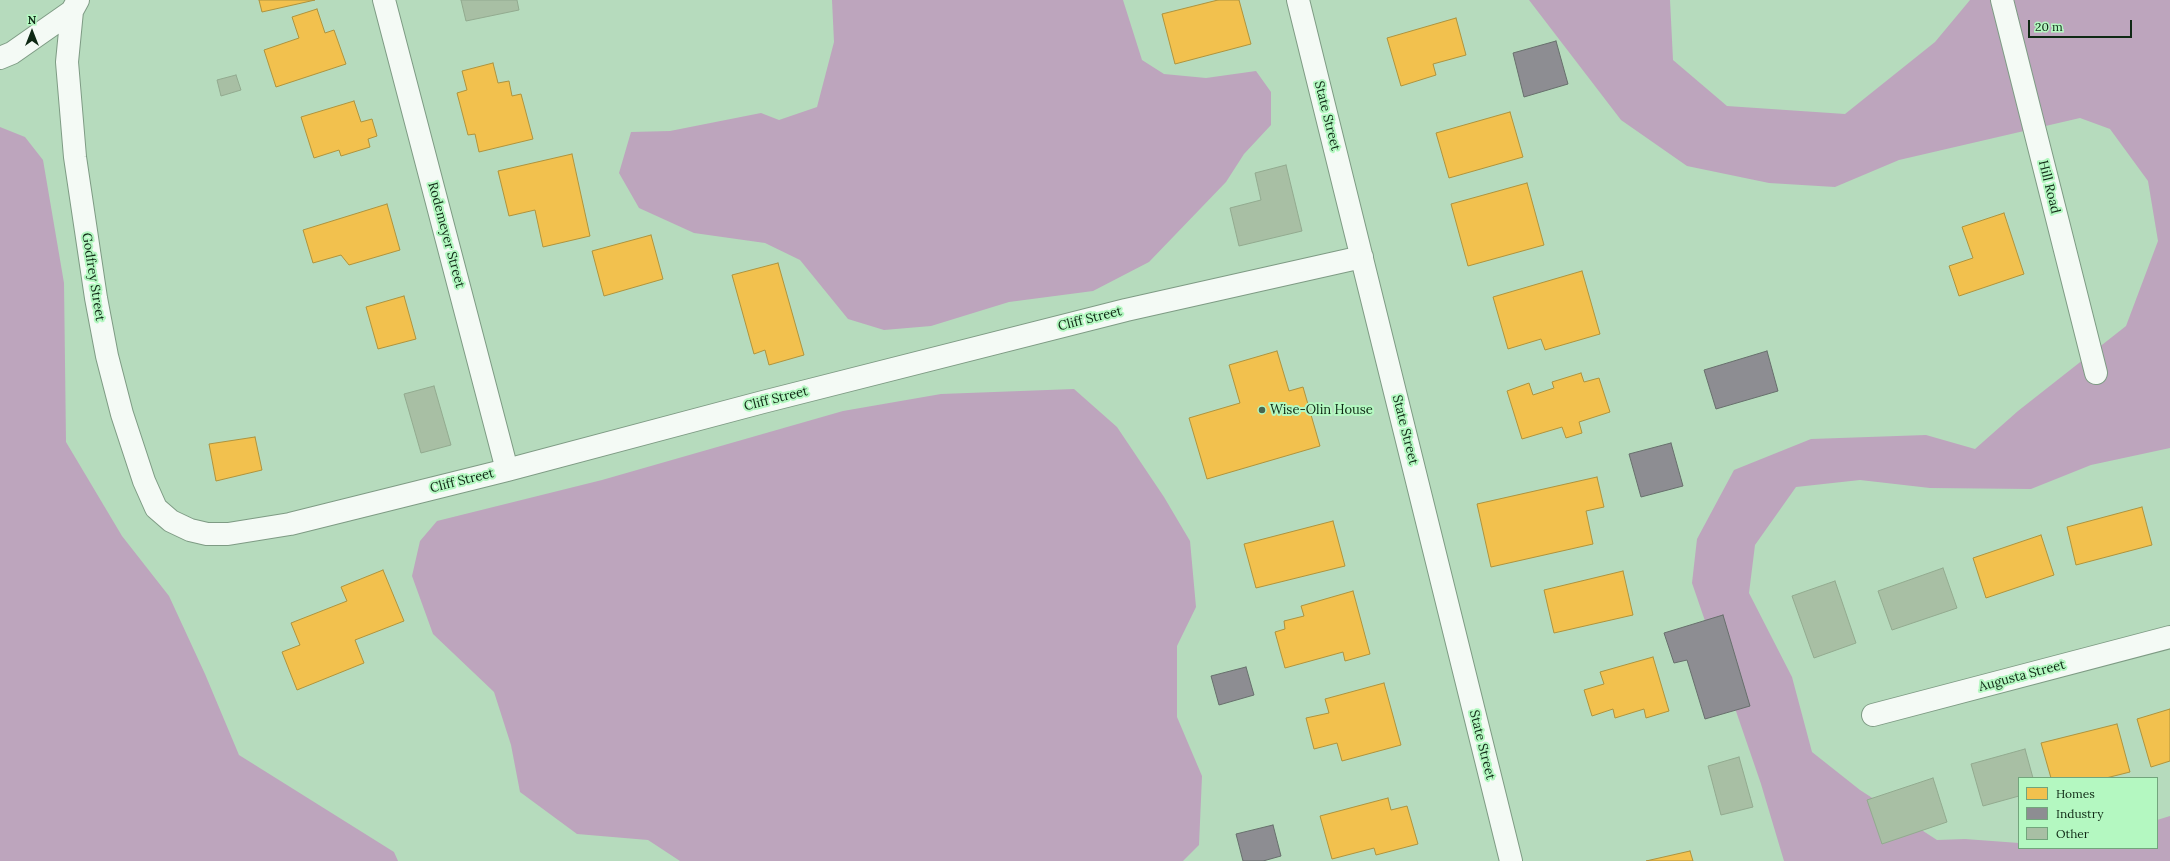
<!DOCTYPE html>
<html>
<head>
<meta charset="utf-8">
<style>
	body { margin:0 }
	#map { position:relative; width:2170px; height:861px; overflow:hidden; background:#b6dbbd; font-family:Lora,serif }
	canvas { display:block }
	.legend { position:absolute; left:2018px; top:777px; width:140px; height:72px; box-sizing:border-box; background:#b4f8c1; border:1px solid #72a57c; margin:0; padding:5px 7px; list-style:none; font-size:12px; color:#0f2915 }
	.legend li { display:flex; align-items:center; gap:8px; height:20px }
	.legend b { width:20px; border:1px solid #72a57c }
	.north { position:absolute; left:12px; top:12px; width:40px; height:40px; -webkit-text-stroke:3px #b4f8c1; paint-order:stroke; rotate:0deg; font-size:11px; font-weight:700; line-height:16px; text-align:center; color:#0f2915 }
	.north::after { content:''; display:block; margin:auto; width:14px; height:18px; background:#0f2915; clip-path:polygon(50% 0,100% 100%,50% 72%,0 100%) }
	.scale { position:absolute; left:2028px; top:20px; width:104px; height:18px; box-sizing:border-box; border:2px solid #0f2915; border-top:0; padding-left:5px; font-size:12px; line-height:14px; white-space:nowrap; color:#0f2915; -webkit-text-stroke:3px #b4f8c1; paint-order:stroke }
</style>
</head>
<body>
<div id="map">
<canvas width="2170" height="861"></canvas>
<ul class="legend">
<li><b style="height:11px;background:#f2c14e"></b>Homes</li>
<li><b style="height:11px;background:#8d8d92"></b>Industry</li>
<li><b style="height:11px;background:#a8bfa4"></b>Other</li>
</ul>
<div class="north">N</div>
<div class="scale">20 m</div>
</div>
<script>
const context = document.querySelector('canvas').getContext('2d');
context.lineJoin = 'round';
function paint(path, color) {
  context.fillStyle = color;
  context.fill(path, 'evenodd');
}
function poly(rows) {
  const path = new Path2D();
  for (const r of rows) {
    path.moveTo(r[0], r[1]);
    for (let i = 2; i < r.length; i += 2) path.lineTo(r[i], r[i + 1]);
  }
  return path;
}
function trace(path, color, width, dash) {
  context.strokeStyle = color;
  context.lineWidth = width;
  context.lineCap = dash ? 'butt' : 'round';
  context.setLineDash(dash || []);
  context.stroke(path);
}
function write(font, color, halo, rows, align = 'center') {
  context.font = font + ' Lora,serif';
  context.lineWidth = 4;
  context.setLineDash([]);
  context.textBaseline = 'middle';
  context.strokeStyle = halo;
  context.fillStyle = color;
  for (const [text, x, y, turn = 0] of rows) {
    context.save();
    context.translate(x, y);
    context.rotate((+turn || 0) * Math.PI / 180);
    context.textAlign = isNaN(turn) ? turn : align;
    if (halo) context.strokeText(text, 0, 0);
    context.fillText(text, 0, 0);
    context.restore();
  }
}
paint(poly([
	[832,0,1123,0,1142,60,1164,74,1206,78,1256,71,1271,92,1271,125,1244,154,1226,182,1149,262,1093,291,1009,302,931,326,884,330,848,319,800,260,765,243,694,233,639,208,619,173,631,132,670,131,761,113,779,120,817,107,834,42],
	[1529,0,1670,0,1673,60,1727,106,1845,114,1935,42,1970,0,2170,0,2170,448,2091,465,2031,489,1930,488,1860,480,1796,487,1755,545,1749,593,1792,677,1812,752,1860,790,1937,840,1965,839,2019,843,2019,848,2157,848,2157,820,2170,816,2170,861,1784,861,1761,784,1692,583,1697,539,1734,470,1811,439,1926,435,1975,449,2018,411,2126,326,2158,241,2148,181,2110,129,2080,118,1899,160,1835,187,1769,183,1687,166,1621,120],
	[0,127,25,137,43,160,64,283,66,442,122,536,169,596,205,674,239,755,394,852,398,861,0,861],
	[1074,389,1117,427,1164,497,1190,541,1196,607,1177,646,1177,717,1202,776,1199,845,1183,861,680,861,648,840,577,834,520,792,511,745,494,692,433,634,412,576,420,541,437,521,602,480,843,411,941,394]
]), '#bda5bd');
const homes = poly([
	[259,0,315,0,262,12,259,0],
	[1218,0,1239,0,1251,44,1175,64,1162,14,1218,0],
	[317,9,325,33,334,30,346,64,276,87,264,50,299,38,292,17,317,9],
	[1456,18,1466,55,1433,64,1436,75,1401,86,1387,38,1456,18],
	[493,63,498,83,509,81,512,96,521,94,533,139,479,152,475,134,468,135,457,93,467,90,462,71,493,63],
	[354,101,361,122,372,119,377,136,368,139,370,147,341,156,339,150,314,158,301,117,354,101],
	[1510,112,1523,157,1449,178,1436,133,1510,112],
	[572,154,590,236,543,247,535,210,509,216,498,171,572,154],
	[1527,183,1544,245,1468,266,1451,204,1527,183],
	[387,204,400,250,349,265,341,255,313,263,303,230,387,204],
	[2004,213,2024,274,1959,296,1949,266,1973,258,1962,227,2004,213],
	[651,235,663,279,604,296,592,251,651,235],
	[778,263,804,355,769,365,765,350,754,354,732,275,778,263],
	[1582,271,1600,334,1545,350,1541,339,1508,349,1493,297,1582,271],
	[404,296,416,339,378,349,366,307,404,296],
	[1277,351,1289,391,1303,387,1320,446,1207,479,1189,418,1240,403,1229,365,1277,351],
	[1581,373,1584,382,1599,378,1610,412,1579,422,1582,433,1566,438,1562,427,1522,439,1507,391,1529,383,1533,395,1554,388,1552,382,1581,373],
	[255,437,262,470,216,481,209,444,255,437],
	[1597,477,1604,507,1586,511,1593,544,1491,567,1477,504,1597,477],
	[2142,507,2152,545,2076,565,2067,527,2142,507],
	[1333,521,1345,566,1256,588,1244,544,1333,521],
	[2041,535,2054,575,1986,598,1973,558,2041,535],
	[383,570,404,621,355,640,364,663,297,690,282,652,300,645,291,623,347,601,341,587,383,570],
	[1623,571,1633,615,1554,633,1544,590,1623,571],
	[1353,591,1370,654,1345,661,1343,652,1285,668,1275,632,1285,629,1284,621,1304,616,1301,606,1353,591],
	[1653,657,1669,711,1646,718,1644,709,1615,718,1613,709,1592,716,1584,690,1604,684,1600,672,1653,657],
	[1384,683,1401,745,1342,761,1337,743,1314,749,1306,718,1329,713,1325,699,1384,683],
	[2170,709,2170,761,2151,767,2137,719,2170,709],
	[2117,724,2130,772,2106,778,2051,778,2041,743,2117,724],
	[1388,798,1391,810,1407,806,1418,844,1376,855,1374,848,1332,859,1320,816,1388,798],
	[1690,851,1693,861,1646,861,1690,851]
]);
paint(homes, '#f2c14e');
trace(homes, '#ae933d', 1);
const industry = poly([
	[1556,41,1568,84,1524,97,1513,53,1556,41],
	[1767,351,1778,391,1716,409,1704,370,1767,351],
	[1671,443,1683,486,1641,497,1629,454,1671,443],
	[1723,615,1750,706,1705,719,1687,660,1674,663,1664,633,1723,615],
	[1246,667,1254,695,1219,705,1211,676,1246,667],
	[1273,825,1281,856,1263,861,1243,861,1236,834,1273,825]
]);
paint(industry, '#8d8d92');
trace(industry, '#676f6c', 1);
const building = poly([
	[461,0,517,0,519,10,466,21,461,0],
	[236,75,241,90,221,96,217,80,236,75],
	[1286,165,1302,231,1239,246,1230,208,1261,200,1255,173,1286,165],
	[434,386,451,445,421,453,404,394,434,386],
	[1943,568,1957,608,1892,630,1878,591,1943,568],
	[1835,581,1856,643,1814,658,1792,596,1835,581],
	[2025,749,2033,778,2019,778,2019,796,1983,806,1971,764,2025,749],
	[1739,757,1753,807,1721,815,1708,766,1739,757],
	[1933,778,1947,822,1882,844,1867,800,1933,778]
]);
paint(building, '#a8bfa4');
trace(building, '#92aa8f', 1);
const street = poly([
	[78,0,72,11,67,62,75,157,96,298,107,356,122,414,144,481,156,508,171,521,190,530,207,534,228,534,290,524,507,470,763,402,1126,310,1362,257],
	[384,0,507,470],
	[1298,0,1511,861],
	[2002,0,2096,373],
	[0,58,12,53,72,11],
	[1873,715,2170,637]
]);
trace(street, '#7e9b84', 24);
trace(street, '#f4faf5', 22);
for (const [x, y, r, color] of [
	[1262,410,4,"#496750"]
]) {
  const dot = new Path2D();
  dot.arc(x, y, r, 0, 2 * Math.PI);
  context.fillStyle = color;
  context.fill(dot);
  trace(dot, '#b4f8c1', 1.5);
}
write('13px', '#0f2915', '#b4f8c1', [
	["State Street",1327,116,76],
	["Hill Road",2049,187,76],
	["Rodemeyer Street",446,235,75],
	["Godfrey Street",93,277,81],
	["Cliff Street",1090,319,-14],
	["Cliff Street",776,399,-14],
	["State Street",1405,430,76],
	["Cliff Street",462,481,-14],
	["Augusta Street",2022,676,-15],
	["State Street",1482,745,76]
]);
write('13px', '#0f2915', '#b4f8c1', [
	["Wise-Olin House",1270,410]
], 'left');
</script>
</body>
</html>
